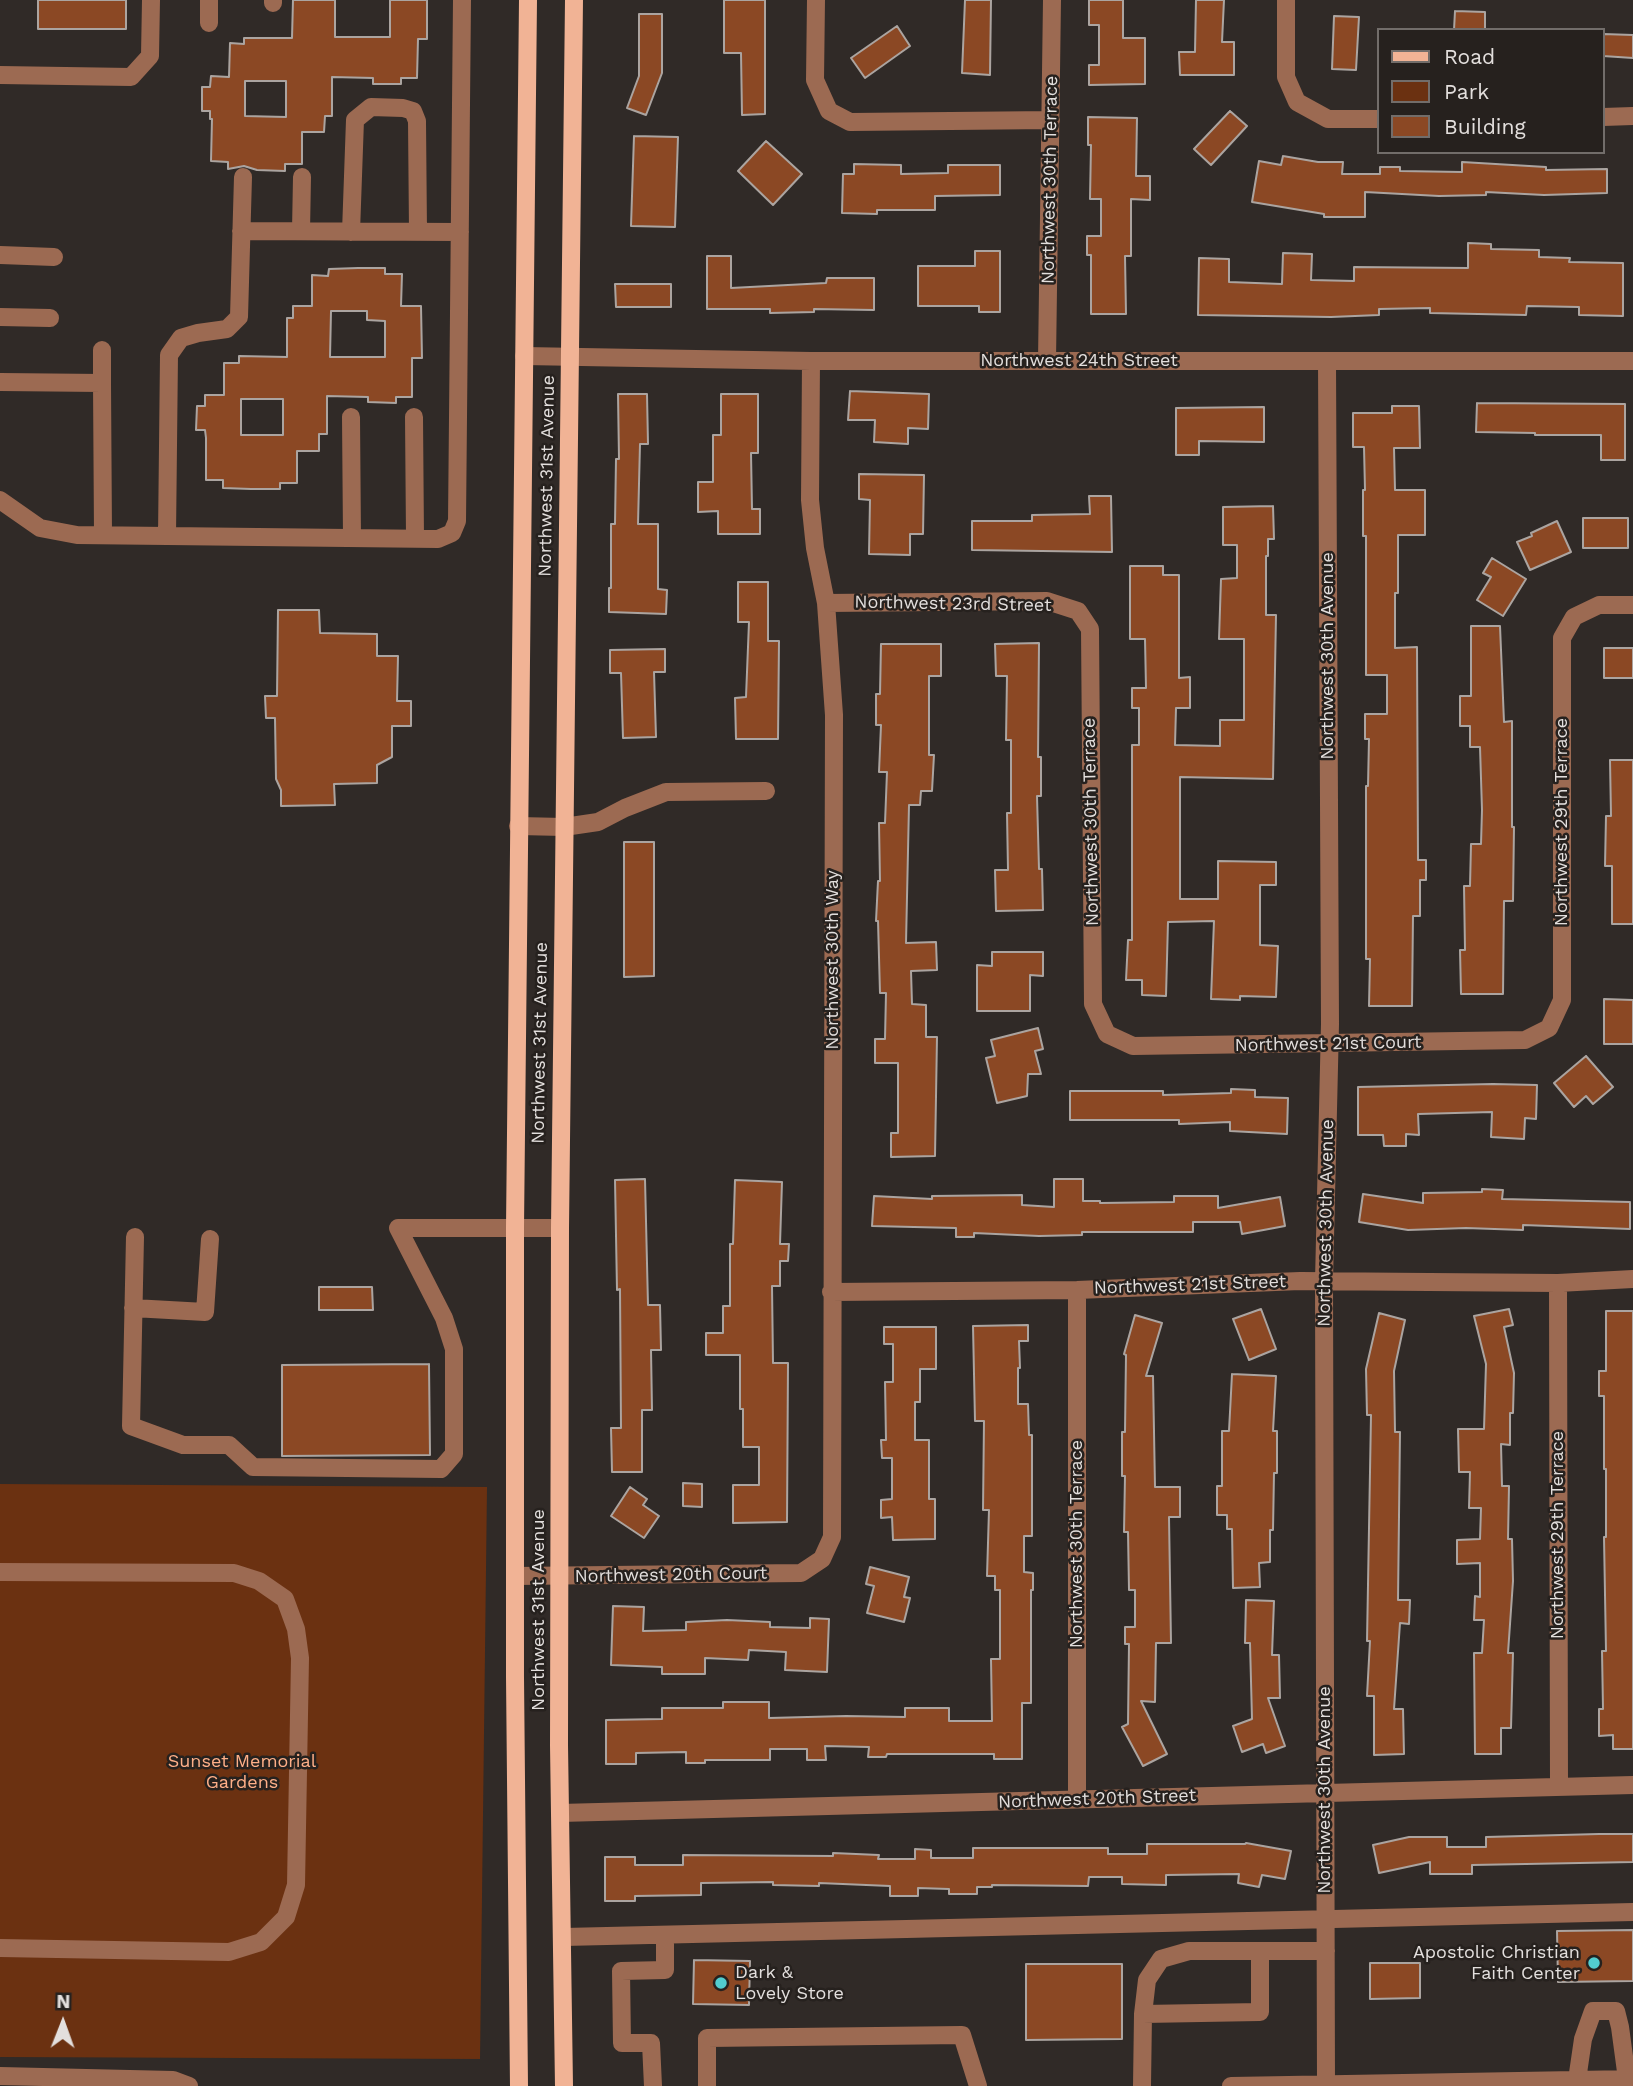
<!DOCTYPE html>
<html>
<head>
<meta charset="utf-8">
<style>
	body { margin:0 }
	#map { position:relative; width:1633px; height:2086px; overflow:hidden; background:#302a27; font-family:"Work Sans",sans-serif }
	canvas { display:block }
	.legend { position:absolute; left:1377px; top:28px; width:228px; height:126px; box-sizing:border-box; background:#26211e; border:2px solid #726d6a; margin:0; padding:9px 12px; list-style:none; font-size:21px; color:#e3dfdd }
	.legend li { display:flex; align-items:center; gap:14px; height:35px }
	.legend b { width:35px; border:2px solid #726d6a }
	.north { position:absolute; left:28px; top:1988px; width:70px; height:70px; -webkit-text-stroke:5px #26211e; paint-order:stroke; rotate:1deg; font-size:19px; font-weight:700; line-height:28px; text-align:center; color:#e3dfdd }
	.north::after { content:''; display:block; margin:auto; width:24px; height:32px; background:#e3dfdd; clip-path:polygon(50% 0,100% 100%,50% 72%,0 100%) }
</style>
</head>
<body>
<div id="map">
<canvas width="1633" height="2086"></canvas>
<ul class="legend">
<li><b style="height:9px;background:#f1b395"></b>Road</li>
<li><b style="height:19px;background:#6b3111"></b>Park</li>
<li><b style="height:19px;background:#8b4824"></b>Building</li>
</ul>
<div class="north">N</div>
</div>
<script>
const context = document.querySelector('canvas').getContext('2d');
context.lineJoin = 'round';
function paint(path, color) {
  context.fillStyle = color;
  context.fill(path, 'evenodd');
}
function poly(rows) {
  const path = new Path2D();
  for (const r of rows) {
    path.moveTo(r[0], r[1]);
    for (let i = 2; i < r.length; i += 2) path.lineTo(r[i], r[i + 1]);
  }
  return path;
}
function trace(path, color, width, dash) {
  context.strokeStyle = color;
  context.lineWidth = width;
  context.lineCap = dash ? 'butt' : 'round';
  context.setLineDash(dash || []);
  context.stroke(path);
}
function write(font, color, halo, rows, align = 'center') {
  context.font = font + ' "Work Sans",sans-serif';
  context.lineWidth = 5;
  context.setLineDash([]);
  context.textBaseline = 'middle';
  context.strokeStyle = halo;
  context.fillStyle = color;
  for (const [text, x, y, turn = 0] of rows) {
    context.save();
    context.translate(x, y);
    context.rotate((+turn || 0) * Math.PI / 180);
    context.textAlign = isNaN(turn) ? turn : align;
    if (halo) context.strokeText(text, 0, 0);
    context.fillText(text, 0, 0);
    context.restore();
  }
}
paint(poly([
	[0,1484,487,1487,480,2059,0,2057]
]), '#6b3111');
const building = poly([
	[38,0,126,0,126,29,38,29,38,0],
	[293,0,335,0,335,37,390,37,390,0,427,0,427,39,418,39,417,78,401,78,401,84,373,84,373,78,332,77,332,116,325,116,324,132,302,132,302,164,285,164,285,171,257,170,244,166,228,169,228,162,211,161,212,119,210,119,210,111,202,111,202,87,210,87,211,76,229,77,230,43,244,44,244,38,292,38,293,0],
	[245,81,286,81,286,117,245,116,245,81],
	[724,0,765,0,765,114,742,115,741,53,724,53,724,0],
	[965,0,991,0,990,75,962,73,965,0],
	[1089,0,1123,0,1123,38,1145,38,1145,84,1089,85,1089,65,1099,65,1099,25,1089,25,1089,0],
	[1196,0,1224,0,1222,42,1234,42,1234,75,1180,75,1179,52,1195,52,1196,0],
	[1455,11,1485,12,1485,30,1454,30,1455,11],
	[639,14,662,14,662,73,646,115,627,108,639,76,639,14],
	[1334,16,1359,17,1356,70,1332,69,1334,16],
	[897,26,910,46,865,78,851,58,897,26],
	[1603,34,1633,35,1633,58,1603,56,1603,34],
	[1230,111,1247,126,1211,165,1194,149,1230,111],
	[1088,117,1137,118,1136,176,1150,176,1150,200,1131,199,1131,256,1125,256,1126,314,1091,314,1091,255,1087,255,1087,236,1101,236,1101,199,1090,199,1091,145,1088,145,1088,117],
	[634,136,678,137,675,227,631,226,634,136],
	[766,141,802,174,773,205,738,171,766,141],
	[1283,156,1318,162,1343,162,1342,174,1380,174,1380,167,1400,167,1400,171,1462,172,1462,162,1546,167,1546,170,1607,169,1607,193,1544,195,1486,192,1486,195,1439,196,1365,192,1365,217,1324,217,1324,214,1252,202,1259,161,1281,165,1283,156],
	[854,164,901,165,901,174,948,173,948,165,1000,165,1000,195,935,196,935,210,877,210,877,214,842,213,843,174,854,174,854,164],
	[1468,243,1491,244,1491,249,1539,250,1539,257,1570,258,1569,262,1623,263,1623,316,1579,315,1579,307,1527,306,1526,315,1430,313,1430,308,1379,309,1379,315,1331,317,1198,315,1199,258,1229,259,1229,282,1282,284,1283,253,1312,254,1311,280,1354,281,1354,267,1468,268,1468,243],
	[975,251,1000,251,1000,312,979,312,979,306,918,306,918,266,975,266,975,251],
	[707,256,731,256,731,288,826,283,827,278,874,278,874,310,814,309,814,312,770,313,770,309,707,309,707,256],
	[358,268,385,268,385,274,402,274,401,306,421,306,422,358,412,358,412,397,396,397,396,403,368,402,368,397,327,396,327,434,319,434,319,451,297,451,297,483,280,483,280,489,251,489,223,488,223,480,206,480,206,438,205,430,196,430,197,406,205,406,205,395,224,395,224,363,239,363,239,356,287,357,287,318,293,318,293,306,312,306,312,275,328,276,329,269,358,268],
	[331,311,367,311,367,320,385,321,385,357,330,357,331,311],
	[241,399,283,399,283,435,241,435,241,399],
	[615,284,671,284,671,307,616,307,615,284],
	[850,391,929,394,928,429,908,428,908,444,874,442,875,420,848,420,850,391],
	[618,394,647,394,648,444,640,444,638,524,658,524,658,589,667,590,666,614,609,612,609,588,611,588,611,524,615,524,616,459,619,459,618,394],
	[721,394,758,394,758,453,751,453,752,509,760,509,760,534,718,534,718,511,698,512,698,482,713,482,713,435,721,435,721,394],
	[1477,403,1625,404,1625,460,1601,460,1601,435,1535,435,1535,433,1476,432,1477,403],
	[1392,406,1419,406,1420,448,1394,448,1395,490,1425,490,1425,535,1398,535,1398,593,1395,593,1395,648,1417,647,1418,860,1426,860,1426,880,1420,880,1420,916,1413,916,1412,1006,1369,1006,1370,959,1366,959,1366,786,1368,786,1369,739,1365,739,1365,714,1387,714,1387,675,1366,675,1366,536,1363,536,1363,490,1365,490,1364,447,1353,447,1353,413,1392,413,1392,406],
	[1264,407,1264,442,1199,441,1199,455,1176,455,1176,408,1264,407],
	[859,474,924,475,923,534,910,534,910,555,869,554,870,500,859,499,859,474],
	[1089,496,1111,496,1112,552,972,550,972,521,1032,521,1032,515,1090,514,1089,496],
	[1273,506,1274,539,1268,539,1268,556,1266,556,1266,615,1276,615,1273,779,1180,777,1180,899,1218,899,1218,861,1276,862,1276,885,1260,885,1260,945,1278,946,1276,997,1240,996,1240,1000,1211,999,1214,921,1168,922,1166,996,1142,995,1142,980,1126,980,1128,940,1132,940,1132,745,1139,745,1139,708,1132,708,1132,688,1146,688,1145,639,1130,639,1130,566,1163,566,1163,575,1179,575,1179,678,1190,677,1190,708,1176,708,1175,745,1220,746,1220,720,1244,720,1244,639,1219,639,1221,579,1237,578,1237,545,1223,545,1223,507,1273,506],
	[1583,518,1628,518,1628,548,1583,548,1583,518],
	[1557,521,1571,552,1530,570,1517,542,1532,536,1531,533,1557,521],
	[1492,558,1526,579,1503,616,1477,600,1491,577,1483,573,1492,558],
	[738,582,768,582,768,641,779,641,778,739,736,739,735,698,746,697,749,622,738,622,738,582],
	[278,610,319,610,320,633,377,634,377,656,398,656,397,701,411,701,411,726,392,726,392,757,377,765,377,783,334,784,335,805,281,806,281,790,276,779,275,718,266,718,265,696,277,696,278,610],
	[1471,626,1500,626,1504,722,1512,721,1512,827,1514,827,1513,901,1504,901,1503,994,1461,994,1460,950,1465,950,1464,886,1470,886,1471,844,1481,844,1482,810,1480,747,1470,747,1470,726,1460,726,1460,696,1471,696,1471,626],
	[1039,643,1038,757,1041,757,1041,796,1037,796,1039,869,1042,869,1043,910,996,911,995,870,1008,870,1007,813,1011,813,1011,740,1006,740,1007,676,996,676,995,644,1039,643],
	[881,644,941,644,941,676,929,676,929,755,934,755,932,791,921,791,920,805,909,805,906,943,936,942,937,970,911,971,912,1004,926,1005,926,1037,937,1037,935,1156,891,1157,891,1133,898,1133,898,1063,875,1063,875,1039,885,1039,886,993,880,993,878,921,876,921,878,881,880,881,879,823,885,823,887,772,879,772,881,725,876,725,876,694,880,694,881,644],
	[1604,648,1633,648,1633,678,1604,678,1604,648],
	[665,649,665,672,654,672,656,737,623,738,621,673,610,673,610,650,665,649],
	[1610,760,1633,760,1633,924,1612,924,1612,866,1605,866,1606,816,1611,816,1610,760],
	[624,842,654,842,654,976,624,977,624,842],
	[992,952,1043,952,1043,976,1030,975,1030,1011,977,1011,977,965,992,966,992,952],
	[1604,999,1633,1000,1633,1044,1604,1044,1604,999],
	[1038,1028,1043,1049,1035,1051,1041,1074,1028,1074,1027,1096,997,1103,986,1058,995,1056,991,1040,1038,1028],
	[1586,1056,1613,1087,1593,1104,1586,1096,1574,1107,1554,1083,1586,1056],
	[1493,1084,1537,1085,1536,1119,1525,1118,1524,1139,1491,1137,1492,1112,1418,1114,1419,1135,1406,1134,1406,1146,1384,1146,1383,1135,1358,1135,1358,1087,1493,1084],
	[1231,1089,1255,1090,1255,1097,1288,1098,1287,1134,1230,1131,1230,1122,1179,1124,1179,1120,1070,1120,1070,1091,1163,1091,1163,1095,1231,1093,1231,1089],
	[645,1179,648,1305,660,1305,661,1350,651,1350,652,1410,642,1410,642,1472,612,1472,611,1428,621,1428,620,1289,617,1290,615,1180,645,1179],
	[1054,1179,1083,1179,1083,1201,1100,1201,1100,1203,1174,1202,1174,1196,1218,1196,1218,1208,1280,1197,1285,1226,1242,1234,1240,1222,1193,1222,1193,1232,1082,1232,1082,1235,1039,1236,974,1233,974,1237,956,1237,956,1228,872,1226,874,1196,932,1199,932,1196,1022,1195,1022,1205,1054,1207,1054,1179],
	[735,1180,782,1182,780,1244,789,1244,788,1261,780,1261,780,1286,772,1286,773,1363,788,1363,787,1522,733,1523,733,1485,759,1485,759,1447,743,1447,743,1409,740,1409,740,1355,706,1355,706,1333,723,1333,723,1306,730,1306,730,1244,733,1244,735,1180],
	[1482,1189,1503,1190,1502,1199,1630,1202,1630,1229,1523,1225,1523,1230,1466,1228,1408,1230,1359,1222,1363,1194,1423,1203,1423,1193,1482,1192,1482,1189],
	[319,1287,372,1287,373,1310,319,1310,319,1287],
	[1261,1309,1276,1349,1249,1360,1233,1319,1261,1309],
	[1509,1309,1513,1325,1504,1327,1514,1373,1513,1413,1510,1413,1510,1445,1501,1444,1502,1486,1509,1486,1508,1539,1512,1539,1513,1581,1508,1653,1513,1653,1511,1728,1501,1728,1501,1754,1475,1754,1474,1653,1482,1653,1484,1620,1474,1620,1475,1596,1480,1597,1480,1563,1457,1564,1457,1540,1480,1539,1481,1508,1469,1508,1470,1472,1459,1472,1458,1429,1484,1429,1486,1364,1474,1316,1509,1309],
	[1606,1311,1633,1311,1633,1749,1613,1749,1613,1735,1599,1736,1599,1709,1603,1709,1602,1651,1606,1651,1604,1537,1606,1537,1606,1469,1604,1469,1604,1396,1599,1396,1599,1371,1606,1371,1606,1311],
	[1379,1313,1405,1320,1394,1371,1395,1432,1400,1432,1398,1600,1410,1600,1409,1624,1400,1623,1394,1709,1403,1709,1404,1754,1374,1755,1374,1696,1367,1696,1370,1641,1367,1641,1371,1415,1367,1415,1366,1369,1379,1313],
	[1135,1315,1162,1323,1146,1376,1153,1376,1155,1487,1180,1487,1180,1517,1169,1517,1171,1643,1156,1643,1155,1702,1141,1701,1167,1754,1143,1766,1122,1727,1128,1724,1129,1644,1125,1644,1125,1627,1135,1627,1135,1590,1129,1590,1128,1532,1124,1532,1125,1476,1122,1476,1122,1432,1125,1432,1126,1355,1124,1354,1135,1315],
	[1028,1325,1028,1341,1019,1341,1020,1368,1018,1368,1018,1404,1028,1404,1029,1435,1032,1435,1032,1536,1024,1536,1024,1572,1033,1573,1033,1590,1031,1590,1031,1703,1022,1703,1022,1759,994,1759,994,1754,887,1754,886,1757,868,1757,869,1747,825,1746,826,1760,807,1760,807,1749,770,1749,770,1760,705,1760,705,1763,686,1763,686,1752,636,1753,636,1764,606,1764,606,1720,662,1719,662,1708,723,1708,723,1702,769,1702,769,1718,846,1716,905,1717,905,1708,949,1708,949,1721,992,1721,991,1659,1000,1659,1000,1590,995,1590,995,1576,987,1576,989,1510,983,1510,984,1421,975,1421,973,1326,1028,1325],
	[884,1327,936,1327,936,1369,920,1369,920,1402,915,1402,915,1440,929,1440,929,1499,935,1499,935,1539,893,1540,892,1517,881,1518,881,1500,892,1499,892,1458,882,1458,881,1440,886,1440,885,1382,893,1382,893,1344,884,1344,884,1327],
	[429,1364,430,1455,282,1456,282,1365,429,1364],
	[1232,1374,1276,1376,1273,1431,1277,1431,1277,1473,1274,1473,1273,1530,1270,1530,1270,1562,1259,1563,1260,1587,1233,1588,1232,1529,1227,1529,1227,1515,1217,1515,1217,1486,1222,1486,1222,1431,1229,1431,1232,1374],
	[683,1483,702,1484,702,1507,683,1506,683,1483],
	[630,1487,647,1499,643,1505,659,1516,644,1538,611,1516,630,1487],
	[870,1567,909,1577,904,1597,910,1598,904,1622,867,1613,874,1586,866,1584,870,1567],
	[1246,1600,1274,1601,1272,1655,1279,1655,1280,1698,1268,1698,1285,1746,1266,1753,1263,1744,1242,1752,1233,1726,1252,1719,1250,1643,1245,1643,1246,1600],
	[613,1606,644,1607,643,1631,686,1630,686,1622,727,1620,770,1622,770,1627,810,1628,810,1618,829,1619,827,1672,785,1670,786,1652,749,1650,748,1660,705,1658,705,1674,662,1674,662,1667,611,1665,613,1606],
	[1599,1834,1633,1834,1633,1862,1472,1865,1472,1874,1430,1874,1430,1862,1379,1873,1373,1845,1409,1837,1447,1837,1447,1847,1486,1847,1486,1837,1599,1834],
	[1246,1843,1291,1851,1285,1879,1262,1875,1259,1887,1238,1883,1239,1874,1166,1875,1166,1885,1122,1884,1122,1877,1089,1877,1088,1886,992,1885,992,1887,977,1887,977,1894,949,1894,949,1889,918,1888,918,1896,890,1896,890,1886,819,1883,819,1886,773,1885,773,1882,701,1883,701,1895,635,1896,635,1901,605,1901,605,1857,635,1857,635,1865,683,1865,683,1855,833,1856,833,1853,879,1855,878,1859,915,1859,915,1849,931,1850,931,1858,973,1858,973,1848,1108,1848,1108,1854,1147,1854,1147,1844,1245,1844,1246,1843],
	[1633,1930,1633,1981,1558,1982,1557,1931,1633,1930],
	[694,1960,750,1961,749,2005,693,2004,694,1960],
	[1370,1963,1420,1963,1420,1998,1370,1999,1370,1963],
	[1026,1964,1122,1964,1122,2039,1026,2040,1026,1964]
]);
paint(building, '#8b4824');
trace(building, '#aba4a0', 2);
trace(poly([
	[816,0,815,80,829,111,850,122,1051,120],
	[1286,0,1286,77,1297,102,1328,119,1379,119],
	[273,3,273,0],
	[209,23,209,0],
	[0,75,131,77,150,56,151,0],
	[1603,117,1633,116],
	[241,231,460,232],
	[301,231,302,177],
	[351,232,355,120,371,107,403,108,413,111,417,121,418,232],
	[0,255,54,257],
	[0,317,50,318],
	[102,350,102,383],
	[524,356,811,361,1633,361],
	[1047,361,1052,0],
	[0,382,102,383,103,535],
	[351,417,352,538],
	[414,417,415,538],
	[0,500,40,528,77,535,438,539,452,533,457,521,462,0],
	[167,536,169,355,181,338,198,333,227,329,239,317,243,177],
	[826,603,1047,601,1078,611,1090,629,1093,1004,1107,1034,1133,1046,1525,1040,1549,1028,1562,1000,1562,638,1574,617,1599,605,1633,605],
	[518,826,564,827,598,822,625,808,666,792,766,791],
	[135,1237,131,1426,183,1445,229,1445,253,1467,441,1469,454,1454,454,1349,444,1318,398,1228,560,1228],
	[1558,1283,1559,1786],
	[831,1292,1077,1290,1300,1281,1558,1283,1633,1279],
	[133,1308,205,1312,210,1239],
	[0,1572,234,1573,259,1581,285,1599,296,1629,300,1658,296,1885,286,1917,261,1942,229,1952,0,1948],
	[515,1576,801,1573,822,1559,832,1537,834,715,826,603,815,548,810,500,811,361],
	[1077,1799,1077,1290],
	[560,1813,1633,1785],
	[564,1937,1633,1912],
	[1143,2014,1260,2012,1260,1951],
	[0,2076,173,2080,189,2086],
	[1577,2080,1583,2039,1593,2011,1616,2011,1620,2027,1627,2079],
	[1326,2085,1324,1281,1330,1024,1327,361],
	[653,2086,651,2043,622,2043,621,1971,665,1970,665,1935],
	[707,2086,707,2038,962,2035,978,2086],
	[1142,2086,1143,2014,1147,1980,1161,1959,1189,1951,1326,1951],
	[1231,2086,1633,2079]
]), '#9c6a52', 18);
trace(poly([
	[519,2086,515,1677,515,1227,528,0],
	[564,2086,559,1745,560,1228,574,0]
]), '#f1b395', 18);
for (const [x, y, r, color] of [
	[1594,1963,7,"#52cdcf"],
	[721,1983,7,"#52cdcf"]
]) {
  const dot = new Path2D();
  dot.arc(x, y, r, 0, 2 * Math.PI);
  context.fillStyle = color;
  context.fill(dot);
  trace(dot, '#26211e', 2.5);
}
write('18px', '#e3dfdd', '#26211e', [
	["Northwest 30th Terrace",1050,180,-89],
	["Northwest 24th Street",1079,361],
	["Northwest 31st Avenue",547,476,-89],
	["Northwest 23rd Street",953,604,1],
	["Northwest 30th Avenue",1328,656,-90],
	["Northwest 30th Terrace",1091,822,-91],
	["Northwest 29th Terrace",1562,822,-90],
	["Northwest 30th Way",833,960,-90],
	["Northwest 31st Avenue",540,1043,-89],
	["Northwest 21st Court",1328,1044,-1],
	["Northwest 30th Avenue",1326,1223,-89],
	["Northwest 21st Street",1190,1285,-2],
	["Northwest 29th Terrace",1558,1535,-90],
	["Northwest 30th Terrace",1077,1544,-90],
	["Northwest 20th Court",671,1575,-1],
	["Northwest 31st Avenue",539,1610,-90],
	["Northwest 30th Avenue",1325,1790,-90],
	["Northwest 20th Street",1097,1799,-2]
]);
write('18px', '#feaf88', '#26211e', [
	["Sunset Memorial",242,1762],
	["Gardens",242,1783]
]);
write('18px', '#e3dfdd', '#26211e', [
	["Apostolic Christian",1580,1953],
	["Faith Center",1580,1974],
	["Dark &",735,1973,"left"],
	["Lovely Store",735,1994,"left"]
], 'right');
</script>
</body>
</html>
